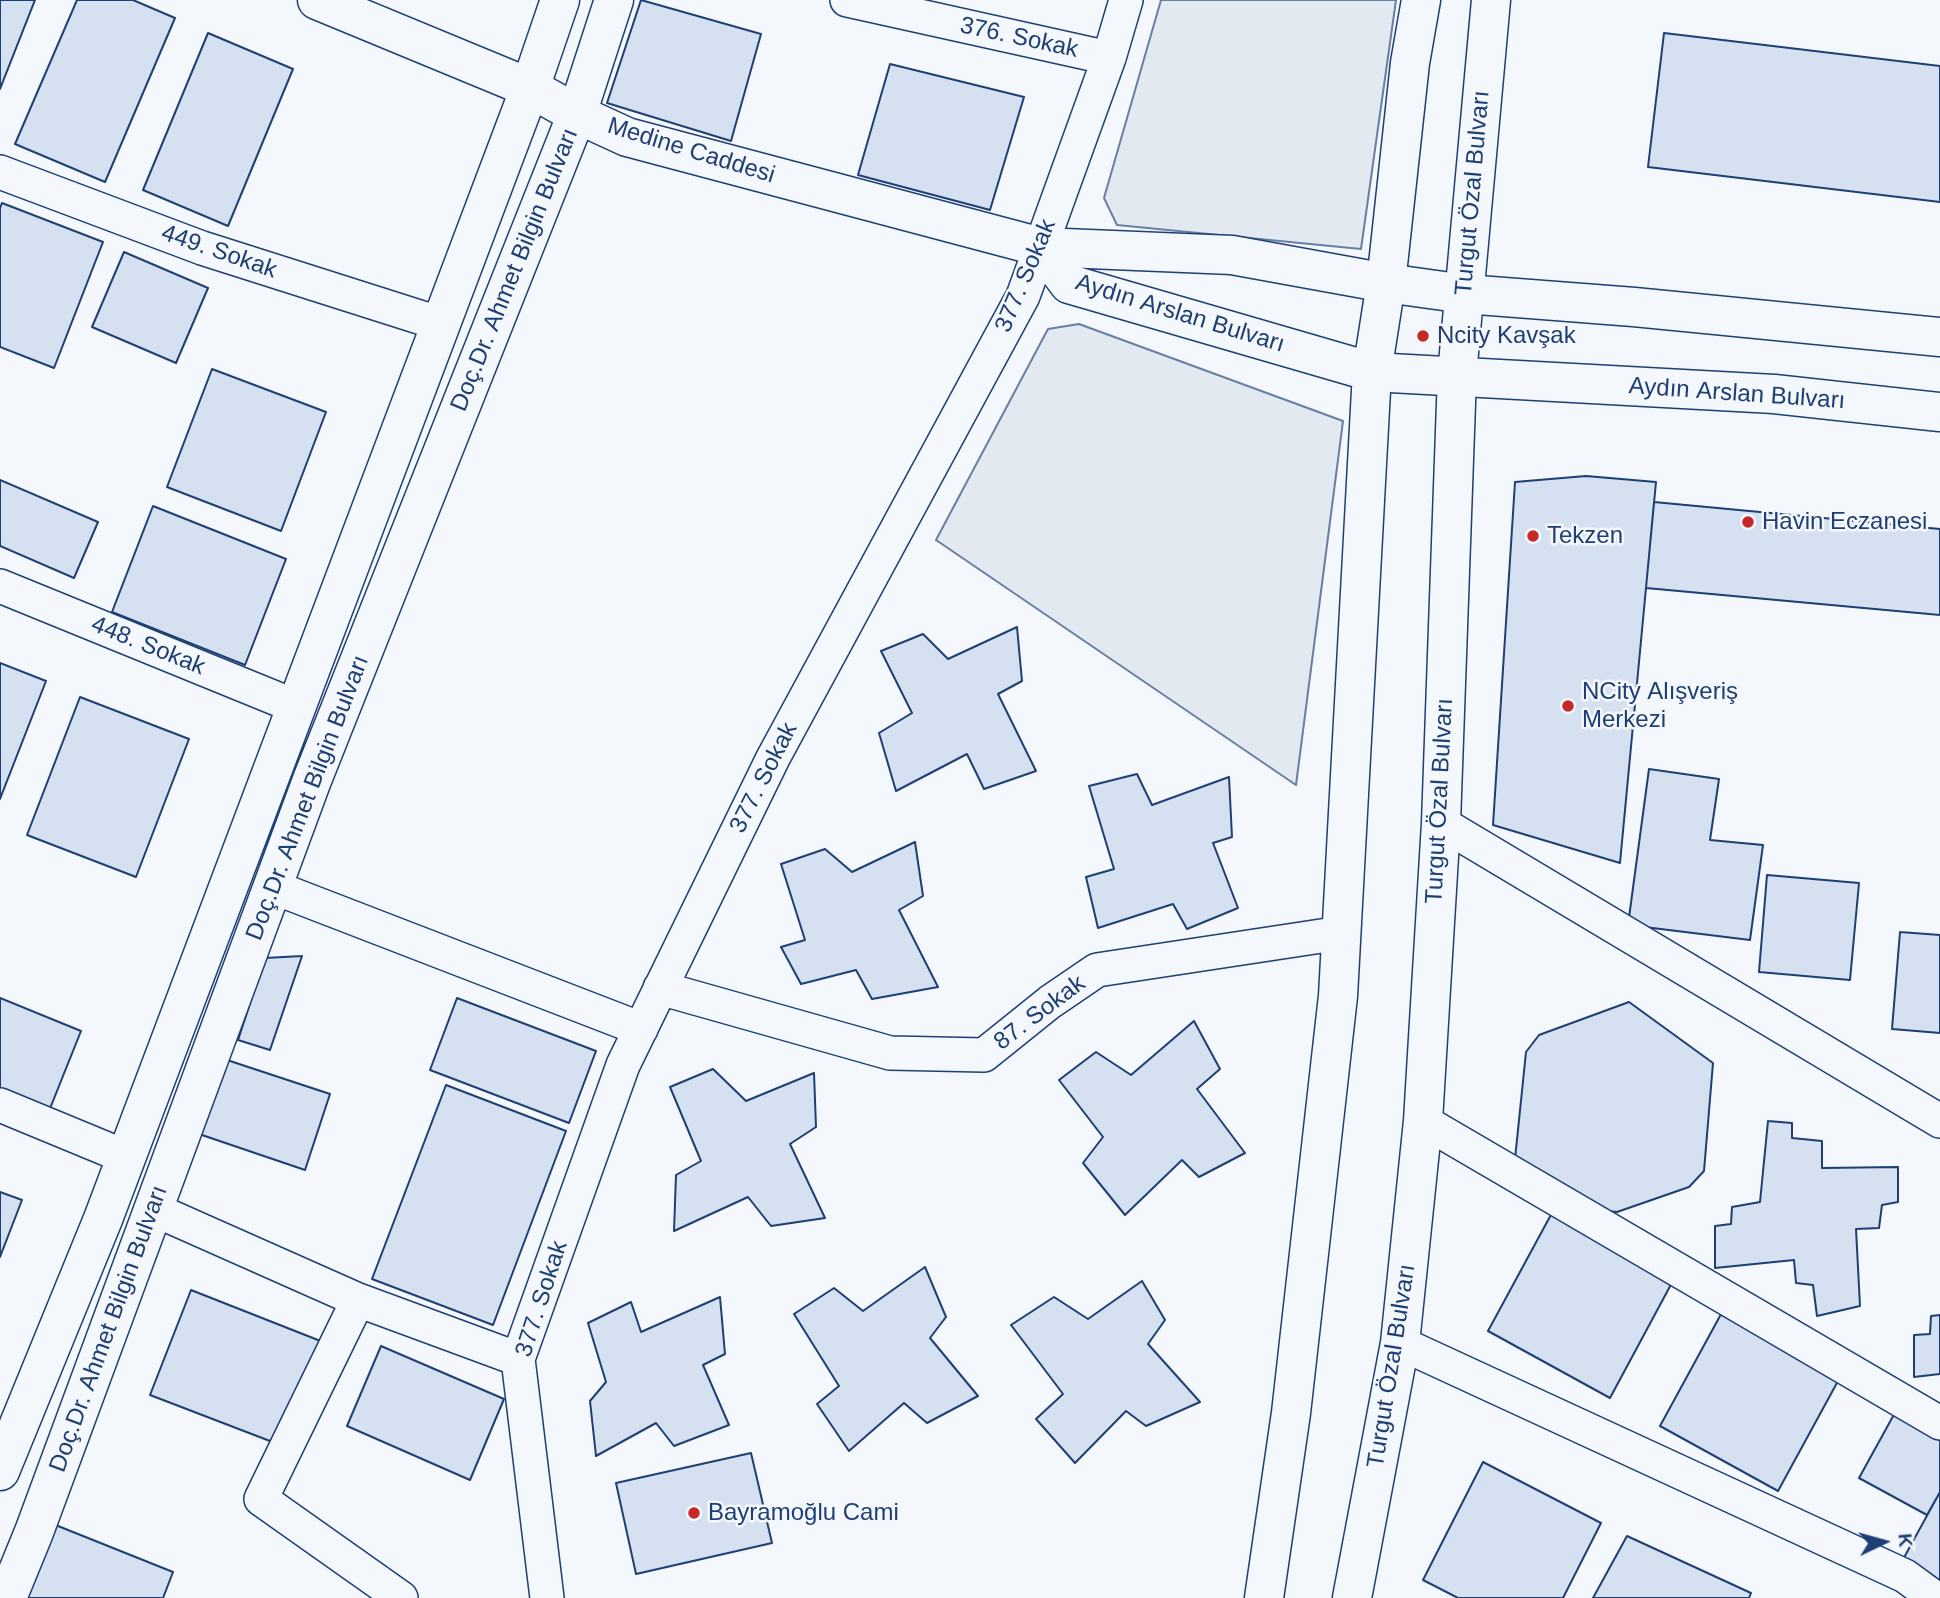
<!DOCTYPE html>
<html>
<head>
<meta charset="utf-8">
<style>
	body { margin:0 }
	#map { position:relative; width:1940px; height:1598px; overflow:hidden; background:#f4f7fb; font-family:Arial,sans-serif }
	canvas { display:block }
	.north { position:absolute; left:1849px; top:1507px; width:70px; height:70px; -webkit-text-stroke:5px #f4f7fb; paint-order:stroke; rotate:85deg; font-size:19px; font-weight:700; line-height:28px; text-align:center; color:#1d3f73 }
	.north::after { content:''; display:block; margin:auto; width:24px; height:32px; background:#1d3f73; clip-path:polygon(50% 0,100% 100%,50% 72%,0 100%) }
</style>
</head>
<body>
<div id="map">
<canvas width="1940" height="1598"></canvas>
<div class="north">K</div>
</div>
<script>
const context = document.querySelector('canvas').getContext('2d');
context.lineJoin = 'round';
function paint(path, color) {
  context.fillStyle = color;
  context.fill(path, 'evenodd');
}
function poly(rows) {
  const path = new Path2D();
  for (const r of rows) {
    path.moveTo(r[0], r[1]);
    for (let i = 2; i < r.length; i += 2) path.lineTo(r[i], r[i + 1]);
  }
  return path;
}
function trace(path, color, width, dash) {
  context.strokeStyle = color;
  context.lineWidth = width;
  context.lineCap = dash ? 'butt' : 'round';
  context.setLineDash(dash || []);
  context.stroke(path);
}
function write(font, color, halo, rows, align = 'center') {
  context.font = font + ' Arial,sans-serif';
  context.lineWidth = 5;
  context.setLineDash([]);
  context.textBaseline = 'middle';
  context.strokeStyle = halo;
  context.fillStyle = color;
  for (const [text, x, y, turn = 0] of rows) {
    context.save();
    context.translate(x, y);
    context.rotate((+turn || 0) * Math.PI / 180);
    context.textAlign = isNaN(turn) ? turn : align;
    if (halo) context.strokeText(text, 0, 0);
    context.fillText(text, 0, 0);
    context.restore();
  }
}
const green = poly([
	[1161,0,1396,0,1361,249,1117,225,1104,198,1161,0],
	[1079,324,1343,421,1296,785,936,540,1048,329,1079,324]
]);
paint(green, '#e3e9f0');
trace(green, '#687fa3', 2);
const building = poly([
	[0,0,35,0,0,89,0,0],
	[77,0,133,0,175,18,105,182,15,144,77,0],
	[641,0,761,34,731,141,607,103,641,0],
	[208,33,293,69,228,226,143,190,208,33],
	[1664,33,1940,66,1940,202,1648,167,1664,33],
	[890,64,1024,97,990,210,858,175,890,64],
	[2,203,103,242,54,368,0,347,0,208,2,203],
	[124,252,208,288,176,363,92,327,124,252],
	[212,369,326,412,281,531,167,487,212,369],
	[1586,476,1656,482,1620,863,1493,825,1515,482,1586,476],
	[0,480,98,522,74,578,0,546,0,480],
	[1654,502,1940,529,1940,615,1646,588,1654,502],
	[153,506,286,559,245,665,112,612,153,506],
	[1017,627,1022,681,998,694,1036,771,984,789,967,754,896,791,879,733,912,713,881,651,923,634,948,659,1017,627],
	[0,663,46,681,0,799,0,663],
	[80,697,189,739,136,877,27,835,80,697],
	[1649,769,1719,779,1710,840,1763,845,1750,940,1628,925,1649,769],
	[1137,774,1152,805,1229,777,1232,837,1213,843,1238,908,1187,929,1173,904,1098,928,1086,877,1114,869,1089,786,1137,774],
	[915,842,923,896,899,910,938,987,872,999,856,970,801,984,781,947,805,940,781,864,825,849,852,872,915,842],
	[1767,875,1859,883,1850,980,1759,972,1767,875],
	[1900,932,1940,935,1940,1033,1892,1029,1900,932],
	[302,956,270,1050,238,1040,265,958,302,956],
	[0,998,81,1031,47,1116,0,1097,0,998],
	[457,998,596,1051,569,1123,430,1070,457,998],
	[1629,1002,1713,1063,1704,1171,1689,1187,1617,1212,1596,1210,1515,1159,1526,1052,1539,1035,1629,1002],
	[1194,1021,1220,1069,1197,1089,1245,1153,1199,1177,1182,1160,1125,1215,1083,1163,1103,1137,1059,1080,1096,1052,1131,1075,1194,1021],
	[224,1059,330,1094,305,1170,199,1134,224,1059],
	[713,1069,746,1101,814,1073,816,1127,790,1144,825,1218,771,1226,748,1197,674,1231,676,1175,701,1161,670,1087,713,1069],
	[446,1085,566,1131,493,1325,372,1279,446,1085],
	[1768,1121,1792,1123,1792,1138,1822,1141,1822,1168,1898,1167,1898,1202,1882,1205,1879,1228,1856,1229,1860,1306,1817,1316,1813,1285,1796,1283,1794,1260,1715,1268,1715,1226,1731,1224,1732,1207,1760,1202,1768,1121],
	[0,1192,22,1200,0,1257,0,1192],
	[1553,1211,1675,1277,1610,1398,1488,1331,1553,1211],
	[925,1267,946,1317,930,1338,978,1396,927,1423,904,1403,849,1451,817,1404,839,1386,794,1314,834,1288,863,1311,925,1267],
	[1142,1281,1165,1320,1148,1344,1200,1402,1146,1426,1126,1411,1075,1463,1036,1419,1063,1394,1011,1325,1054,1297,1088,1319,1142,1281],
	[191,1290,323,1342,283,1446,150,1395,191,1290],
	[720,1297,725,1354,703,1365,729,1425,674,1446,656,1423,596,1456,590,1401,606,1382,588,1323,631,1302,641,1332,720,1297],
	[1726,1305,1844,1370,1778,1491,1660,1426,1726,1305],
	[1940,1315,1940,1374,1914,1377,1914,1335,1930,1334,1931,1316,1940,1315],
	[381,1346,504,1399,470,1480,347,1426,381,1346],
	[1897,1409,1940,1433,1940,1492,1927,1515,1859,1478,1897,1409],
	[751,1453,772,1543,636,1574,616,1483,751,1453],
	[1483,1462,1601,1523,1563,1598,1458,1598,1423,1580,1483,1462],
	[1940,1492,1940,1584,1901,1563,1940,1492],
	[53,1524,173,1572,163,1598,23,1598,53,1524],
	[1627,1536,1751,1593,1749,1598,1593,1598,1627,1536]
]);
paint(building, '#d5e0f0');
trace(building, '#1d3f73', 2);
const minor = poly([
	[847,0,1109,58],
	[0,172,202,248,441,324],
	[0,586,297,707],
	[1441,823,1940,1121],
	[273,887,641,1029],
	[660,988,890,1053,984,1055,1050,1002,1097,970,1341,933],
	[0,1105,126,1157],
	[1423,1121,1940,1423],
	[153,1209,358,1300,518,1359],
	[358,1300,261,1499,401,1598],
	[1400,1343,1905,1576,1935,1598],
	[547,1598,518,1359,623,1065,773,758,1023,296,1109,58,1126,0]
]);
const tertiary = poly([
	[317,0,530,88,577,114,627,137,1041,247],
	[1940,337,1634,307,1465,294,1386,283,1232,255,1041,247,1069,284,1372,372,1774,394,1940,412]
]);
const secondary = poly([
	[0,1471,103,1219,530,88,560,0],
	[7,1598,34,1532,312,780,577,114,614,0],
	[1264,1598,1291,1413,1338,996,1372,372,1386,283,1410,63,1421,0],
	[1352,1598,1400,1343,1423,1121,1441,823,1457,375,1491,0]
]);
trace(minor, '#1d3f73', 36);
trace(tertiary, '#1d3f73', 41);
trace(secondary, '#1d3f73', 41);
trace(minor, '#f4f7fb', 33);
trace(tertiary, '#f4f7fb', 38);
trace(secondary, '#f4f7fb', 38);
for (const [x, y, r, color] of [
	[1423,336,7,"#c62828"],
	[1748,522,7,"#c62828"],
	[1533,536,7,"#c62828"],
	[1568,706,7,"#c62828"],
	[694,1513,7,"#c62828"]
]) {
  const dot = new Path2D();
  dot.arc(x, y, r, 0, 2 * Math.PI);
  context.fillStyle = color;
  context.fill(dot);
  trace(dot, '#f4f7fb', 2.5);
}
write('24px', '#1d3f73', '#f4f7fb', [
	["376. Sokak",1019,38,12],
	["Medine Caddesi",691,151,17],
	["Turgut Özal Bulvarı",1473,193,-85],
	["449. Sokak",219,252,19],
	["Doç.Dr. Ahmet Bilgin Bulvarı",515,270,-68],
	["377. Sokak",1026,276,-67],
	["Aydın Arslan Bulvarı",1180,314,17],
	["Aydın Arslan Bulvarı",1737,394,4],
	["448. Sokak",148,646,22],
	["377. Sokak",764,778,-63],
	["Doç.Dr. Ahmet Bilgin Bulvarı",308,798,-69],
	["Turgut Özal Bulvarı",1440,801,-87],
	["87. Sokak",1040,1013,-37],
	["377. Sokak",542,1299,-72],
	["Doç.Dr. Ahmet Bilgin Bulvarı",109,1329,-70],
	["Turgut Özal Bulvarı",1392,1366,-81]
]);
write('24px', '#1d3f73', '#f4f7fb', [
	["Ncity Kavşak",1437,336],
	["Havin Eczanesi",1762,522],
	["Tekzen",1547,536],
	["NCity Alışveriş",1582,692],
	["Merkezi",1582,720],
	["Bayramoğlu Cami",708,1513]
], 'left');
</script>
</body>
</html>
